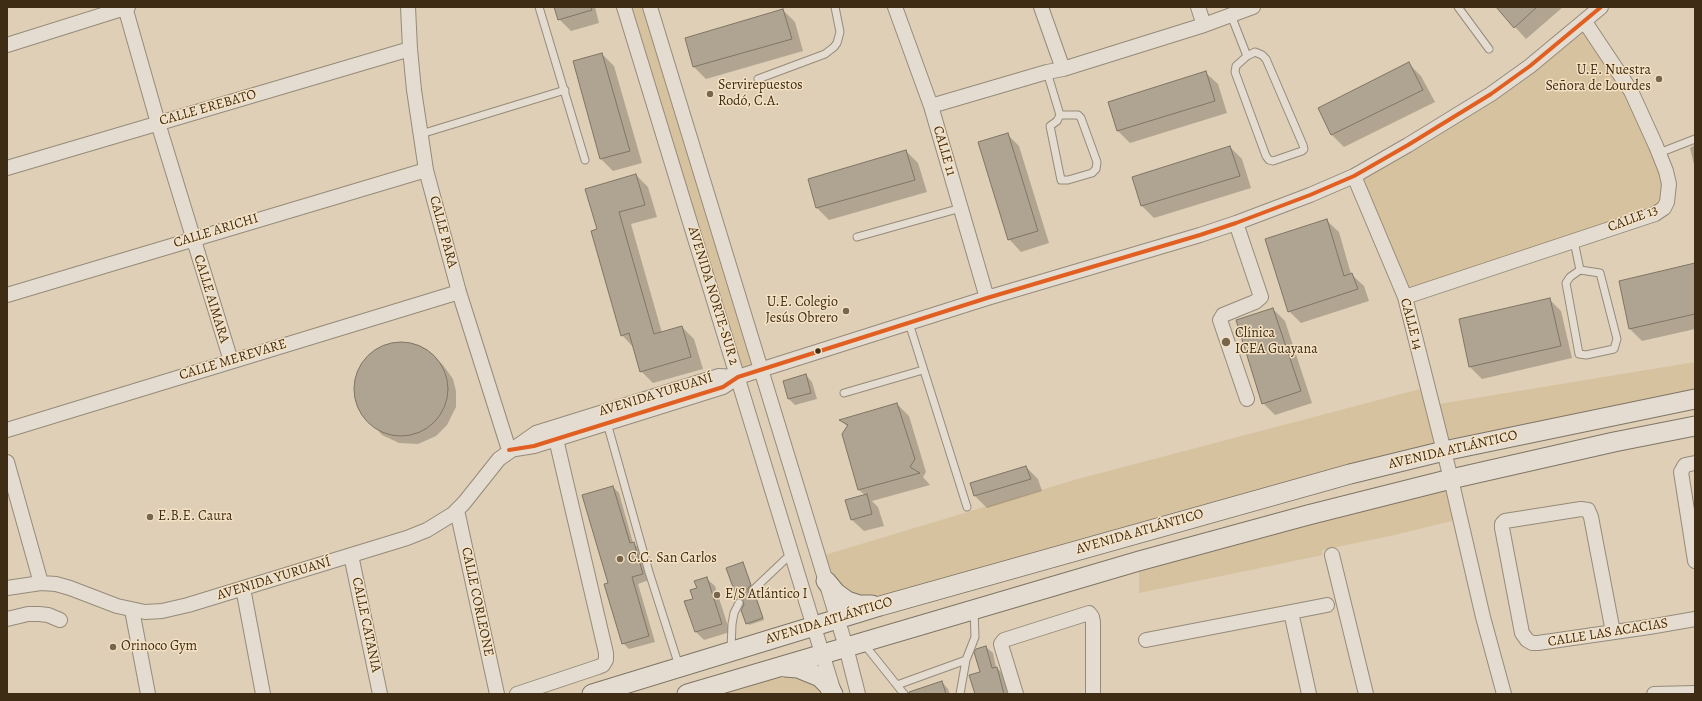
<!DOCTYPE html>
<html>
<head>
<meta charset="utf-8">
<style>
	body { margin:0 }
	#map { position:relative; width:1702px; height:701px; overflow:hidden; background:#decfb6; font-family:Alegreya,serif }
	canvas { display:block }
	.frame { position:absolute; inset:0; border:8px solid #3f2c15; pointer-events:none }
</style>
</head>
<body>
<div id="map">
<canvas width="1702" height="701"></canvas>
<div class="frame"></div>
</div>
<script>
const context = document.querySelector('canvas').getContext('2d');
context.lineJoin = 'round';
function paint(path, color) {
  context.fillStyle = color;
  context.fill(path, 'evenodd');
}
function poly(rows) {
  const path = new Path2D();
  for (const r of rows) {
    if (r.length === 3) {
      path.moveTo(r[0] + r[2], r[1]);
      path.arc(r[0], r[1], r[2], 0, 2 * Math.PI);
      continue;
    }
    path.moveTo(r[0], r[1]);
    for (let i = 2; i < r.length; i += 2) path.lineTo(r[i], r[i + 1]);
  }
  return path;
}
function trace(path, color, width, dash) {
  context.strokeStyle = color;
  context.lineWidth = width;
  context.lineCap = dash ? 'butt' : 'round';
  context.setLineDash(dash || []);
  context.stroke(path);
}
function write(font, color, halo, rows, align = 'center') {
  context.font = font + ' Alegreya,serif';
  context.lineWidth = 3;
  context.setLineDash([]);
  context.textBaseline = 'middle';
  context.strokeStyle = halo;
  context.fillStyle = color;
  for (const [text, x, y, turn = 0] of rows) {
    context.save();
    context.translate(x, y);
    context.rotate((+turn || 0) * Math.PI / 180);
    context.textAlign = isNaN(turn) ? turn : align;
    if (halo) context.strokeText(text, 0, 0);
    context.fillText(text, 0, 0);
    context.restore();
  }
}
paint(poly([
	[624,7,650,7,762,370,738,377],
	[1585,22,1616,67,1666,171,1664,208,1405,297,1354,176,1408,145],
	[1695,362,1695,399,1444,451,880,606,847,601,818,557,1074,480,1428,387,1433,405],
	[1451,479,1460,519,1390,536,1322,550,1323,555,1139,593,1139,561],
	[781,667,833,694,687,694]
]), '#d7c29f');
paint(poly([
	[555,7,595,7,599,23,571,31,559,19],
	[1497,7,1563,7,1526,39],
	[783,10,795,22,803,51,706,79,694,67],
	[602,54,614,66,642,163,613,171,601,159],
	[1409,64,1421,76,1435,102,1344,147,1332,135,1319,108],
	[1205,72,1218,84,1227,113,1130,143,1118,131,1109,103],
	[1007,134,1019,146,1049,243,1021,252,1009,239],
	[1695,145,1695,169,1690,148],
	[1230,147,1242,159,1251,188,1154,218,1142,206,1134,178],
	[906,151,918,163,927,192,829,220,817,208,809,180],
	[636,175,648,187,657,217,631,224,662,333,682,327,694,339,703,369,653,383,641,371,634,348,622,335,598,229],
	[1326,220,1339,232,1351,274,1364,286,1369,301,1301,323,1289,311],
	[1695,264,1695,329,1642,341,1630,329],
	[1549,299,1561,311,1572,358,1482,379,1470,367,1460,320],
	[1273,309,1285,321,1312,403,1275,415,1263,403],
	[410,343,425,349,443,365,453,379,456,391,456,407,447,425,436,436,418,444,399,443,382,435,359,410,354,392,355,379,358,370,368,356,378,348,390,344],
	[806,375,812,382,817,399,795,405,789,399],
	[897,404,909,416,926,472,923,477,930,485,872,501,878,507,884,526,864,531,851,519,865,495,859,490,848,427,841,420],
	[1026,467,1038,479,1042,491,987,508,975,496,971,483],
	[613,487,619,493,633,543,640,549,649,580,638,584,655,642,629,649,623,643,609,583],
	[743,563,752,587,750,590,750,594,756,597,764,620,749,625,742,610,744,601,738,598],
	[706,578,715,586,730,632,704,640,696,632,694,599,698,589],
	[986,647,993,653,996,667,1003,674,1008,694,976,694],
	[942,682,948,689,950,694,930,694]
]), '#0003');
const building = poly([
	[554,7,591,7,592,10,558,20,554,7],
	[1496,7,1537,7,1514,28,1496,7],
	[783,9,792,39,693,67,685,38,783,9],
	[602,53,630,151,600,159,573,61,602,53],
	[1409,62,1423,90,1331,135,1318,108,1409,62],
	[1206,71,1215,101,1117,131,1108,102,1206,71],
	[1008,133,1038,231,1008,240,978,142,1008,133],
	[1230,146,1240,176,1141,206,1132,177,1230,146],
	[906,150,915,180,816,208,808,179,906,150],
	[636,174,645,205,619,212,654,334,682,326,691,357,640,372,629,333,621,336,591,231,597,229,585,189,636,174],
	[1327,219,1344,276,1352,273,1358,289,1288,312,1265,239,1327,219],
	[1695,263,1695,314,1629,329,1619,281,1695,263],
	[1550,298,1561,346,1469,367,1459,319,1550,298],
	[1273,308,1301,391,1262,404,1236,320,1273,308],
	[401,389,47],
	[806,374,811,393,788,399,783,381,806,374],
	[897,403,915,459,910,467,920,473,858,490,842,434,848,425,839,420,897,403],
	[1026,466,1031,479,974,496,970,483,1026,466],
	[613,486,630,543,634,542,643,574,632,577,649,636,622,644,604,584,608,583,582,495,613,486],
	[867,494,872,514,851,520,845,500,867,494],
	[743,562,751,585,748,588,748,592,751,595,755,595,763,618,746,624,741,610,744,605,743,601,737,598,726,568,743,562],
	[707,577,722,624,695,632,684,601,693,599,690,590,697,588,694,581,707,577],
	[986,646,992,668,997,667,1004,694,975,694,969,675,980,672,974,652,976,649,986,646],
	[942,681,946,694,909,694,909,692,942,681]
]);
paint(building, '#afa391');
trace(building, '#7f7565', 1);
const lane = poly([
	[539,7,585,160],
	[1458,7,1489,49],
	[1231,15,1247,56,1236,66,1235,72,1266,156,1269,160,1273,161,1302,151,1304,149,1303,145,1266,59,1262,55,1255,52,1247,56],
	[1047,72,1060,115,1057,121,1050,126,1061,180,1068,180,1092,173,1096,169,1097,162,1081,118,1078,115,1060,115],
	[758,79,825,54,834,47,837,43,840,32,835,7],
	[421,134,565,90],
	[1659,153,1695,139],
	[857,237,961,208],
	[1574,241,1580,270],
	[1580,270,1600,273,1617,339,1614,349,1586,355,1579,354,1566,283,1570,277,1580,270],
	[909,323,967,507],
	[844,393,923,370],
	[607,423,649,572,679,666],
	[753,590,792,553],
	[864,644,904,694],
	[731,650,732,624,734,613,739,603],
	[897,685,966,660],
	[960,694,966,660,975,637,974,610]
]);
const street = poly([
	[125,7,158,123,231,361],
	[408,7,410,49,414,90,426,170,459,292,509,450],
	[624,7,833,689],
	[650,7,846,647,858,694],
	[895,7,931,106,987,298],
	[1041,7,1063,69],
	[1198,7,1204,25],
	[7,45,128,7],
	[931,106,1047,72,1063,69,1204,25,1253,7],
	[7,168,410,49],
	[1354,176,1405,297,1451,479,1483,617,1504,694],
	[1236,223,1261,297,1255,302,1223,315,1220,320,1247,399],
	[7,295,426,170],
	[1405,297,1655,214,1664,208,1667,202,1669,184,1666,171,1656,146,1631,91,1585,22],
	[7,430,459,292],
	[509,450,534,446,723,387,738,377,987,298,1200,235,1236,223,1310,195,1354,176,1408,145,1491,94,1530,66,1601,7],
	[7,462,41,583],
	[1695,463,1685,465,1681,472,1695,561],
	[457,510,497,694],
	[351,555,380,694],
	[1332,555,1366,694],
	[7,588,41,583,56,584,70,588,117,606,145,612,162,611,188,605,407,538,427,530,453,514,464,503,499,459,536,433,719,376,738,377],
	[243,588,263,694],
	[132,610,148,694],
	[1291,612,1309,694],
	[7,619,28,614,39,614,48,615,60,620],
	[1613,632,1591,517,1588,510,1581,509,1505,521,1502,524,1502,528,1522,633,1527,640,1532,643,1538,643,1649,627,1695,619],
	[1146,640,1327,605],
	[517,694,598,667,603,665,606,660,606,653,556,439],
	[1016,694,1002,648,1001,644,1004,640,1089,613,1092,617,1093,622,1093,694],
	[1654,694,1695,693]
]);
const secondary = poly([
	[826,581,836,593,847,601,859,605,872,605],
	[785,667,798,668,820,677,828,685,833,694],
	[592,694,880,606,1350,474,1444,451,1695,399],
	[687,694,1139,561,1308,515,1451,479,1614,442,1695,426]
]);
trace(lane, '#968b7a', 9);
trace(street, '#968b7a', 16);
trace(secondary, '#7f7565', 21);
trace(lane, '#e4dcd0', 7);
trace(street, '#e4dcd0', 14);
trace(secondary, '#e4dcd0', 19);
trace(poly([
	[509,450,534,446,723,387,738,377,987,298,1200,235,1236,223,1310,195,1354,176,1408,145,1491,94,1530,66,1601,7]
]), '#e05f21', 4);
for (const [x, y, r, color] of [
	[1659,79,4,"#77654d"],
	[710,94,4,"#77654d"],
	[846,311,4,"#77654d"],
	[1226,342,5,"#77654d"],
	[818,351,3.5,"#3f2c15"],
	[150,517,4,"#77654d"],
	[620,559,4,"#77654d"],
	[717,595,4,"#77654d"],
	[113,647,4,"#77654d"]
]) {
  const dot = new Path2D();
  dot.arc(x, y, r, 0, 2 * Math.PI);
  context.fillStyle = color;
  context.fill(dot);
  trace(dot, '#f5e2c4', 1.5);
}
write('14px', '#3f2c15', '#f5e2c4', [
	["U.E. Nuestra",1651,71,"right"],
	["Señora de Lourdes",1651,87,"right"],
	["Servirepuestos",718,86],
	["Rodó, C.A.",718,102],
	["U.E. Colegio",838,303,"right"],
	["Jesús Obrero",838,319,"right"],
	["Clínica",1235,334],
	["ICEA Guayana",1235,350],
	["E.B.E. Caura",158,517],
	["C.C. San Carlos",628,559],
	["E/S Atlántico I",725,595],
	["Orinoco Gym",121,647]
], 'left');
write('14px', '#3f2c15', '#f5e2c4', [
	["CALLE EREBATO",208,108,-16],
	["CALLE 11",944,151,74],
	["CALLE 13",1633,219,-21],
	["CALLE ARICHI",216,231,-17],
	["CALLE PARA",443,232,75],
	["AVENIDA NORTE-SUR 2",713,296,73],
	["CALLE AIMARA",211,299,73],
	["CALLE 14",1411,324,75],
	["CALLE MEREVARE",233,360,-17],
	["AVENIDA YURUANÍ",656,395,-17],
	["AVENIDA ATLÁNTICO",1453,450,-13],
	["AVENIDA ATLÁNTICO",1140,532,-16],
	["AVENIDA YURUANÍ",274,579,-17],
	["CALLE CORLEONE",477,602,78],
	["AVENIDA ATLÁNTICO",829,621,-17],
	["CALLE CATANIA",366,625,78],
	["CALLE LAS ACACIAS",1608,633,-9]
]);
</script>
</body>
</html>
